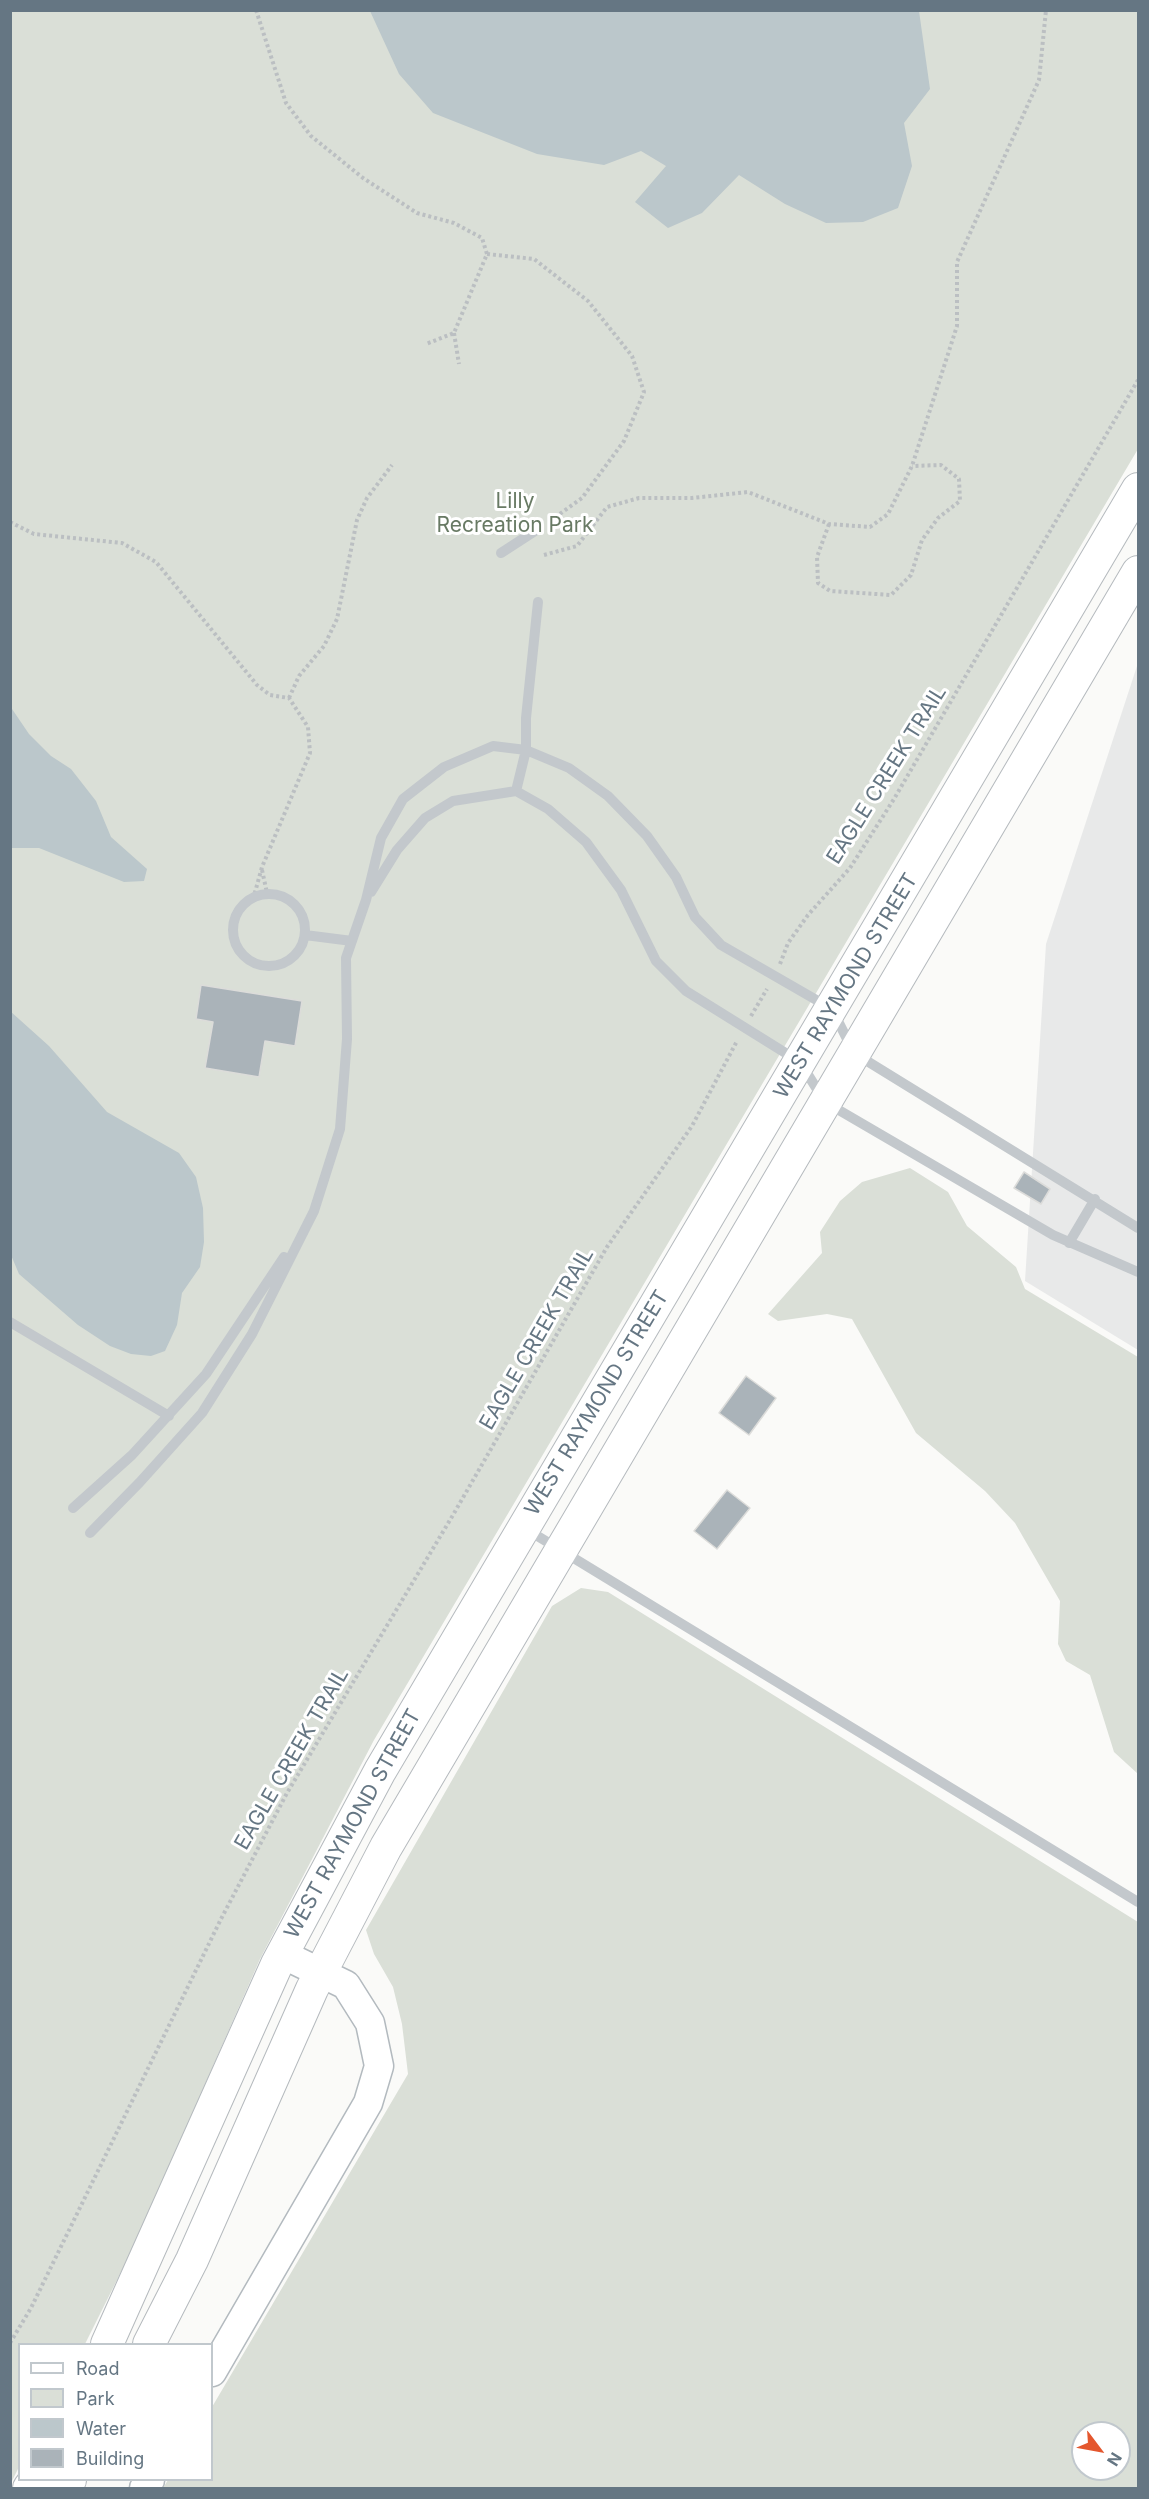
<!DOCTYPE html>
<html>
<head>
<meta charset="utf-8">
<style>
	body { margin:0 }
	#map { position:relative; width:1149px; height:2499px; overflow:hidden; background:#fafaf8; font-family:Inter,sans-serif }
	canvas { display:block }
	.frame { position:absolute; inset:0; border:12px solid #657683; pointer-events:none }
	.legend { position:absolute; left:18px; top:2343px; width:195px; height:138px; box-sizing:border-box; background:#fff; border:2px solid #c1c8cd; margin:0; padding:8px 10px; list-style:none; font-size:18px; color:#657683 }
	.legend li { display:flex; align-items:center; gap:12px; height:30px }
	.legend b { width:30px; border:2px solid #c1c8cd }
	.north { position:absolute; left:1071px; top:2421px; width:60px; height:60px; box-sizing:border-box; background:#fff; border:2px solid #c1c8cd; border-radius:50%; rotate:122deg; font-size:16px; font-weight:700; line-height:24px; text-align:center; color:#657683 }
	.north::after { content:''; display:block; margin:auto; width:21px; height:27px; background:#e4572e; clip-path:polygon(50% 0,100% 100%,50% 72%,0 100%) }
</style>
</head>
<body>
<div id="map">
<canvas width="1149" height="2499"></canvas>
<div class="frame"></div>
<ul class="legend">
<li><b style="height:8px;background:#fff"></b>Road</li>
<li><b style="height:16px;background:#dadfd7"></b>Park</li>
<li><b style="height:16px;background:#bbc7cb"></b>Water</li>
<li><b style="height:16px;background:#aab3b9"></b>Building</li>
</ul>
<div class="north">N</div>
</div>
<script>
const context = document.querySelector('canvas').getContext('2d');
context.lineJoin = 'round';
function paint(path, color) {
  context.fillStyle = color;
  context.fill(path, 'evenodd');
}
function poly(rows) {
  const path = new Path2D();
  for (const r of rows) {
    if (r.length === 3) {
      path.moveTo(r[0] + r[2], r[1]);
      path.arc(r[0], r[1], r[2], 0, 2 * Math.PI);
      continue;
    }
    path.moveTo(r[0], r[1]);
    for (let i = 2; i < r.length; i += 2) path.lineTo(r[i], r[i + 1]);
  }
  return path;
}
function trace(path, color, width, dash) {
  context.strokeStyle = color;
  context.lineWidth = width;
  context.lineCap = dash ? 'butt' : 'round';
  context.setLineDash(dash || []);
  context.stroke(path);
}
function write(font, color, halo, rows, align = 'center') {
  context.font = font + ' Inter,sans-serif';
  context.lineWidth = 6;
  context.setLineDash([]);
  context.textBaseline = 'middle';
  context.strokeStyle = halo;
  context.fillStyle = color;
  for (const [text, x, y, turn = 0] of rows) {
    context.save();
    context.translate(x, y);
    context.rotate((+turn || 0) * Math.PI / 180);
    context.textAlign = isNaN(turn) ? turn : align;
    if (halo) context.strokeText(text, 0, 0);
    context.fillText(text, 0, 0);
    context.restore();
  }
}
paint(poly([
	[1138,663,1138,1350,1025,1281,1046,944]
]), '#e8e9e9');
paint(poly([
	[11,11,1138,11,1138,449,374,1740,260,1959,136,2242,85,2344,20,2344,19,2467,11,2483],
	[910,1168,948,1192,967,1226,1016,1267,1025,1289,1138,1357,1138,1774,1114,1752,1090,1675,1066,1661,1058,1644,1060,1601,1015,1523,985,1491,916,1433,852,1319,827,1314,778,1321,768,1314,822,1253,820,1232,840,1201,862,1182],
	[581,1588,608,1592,1138,1922,1138,2488,163,2488,168,2480,212,2480,212,2407,408,2074,402,2024,393,1987,374,1954,366,1930,552,1606],
	[1083,2433,1119,2433,1119,2469,1083,2469]
]), '#dadfd7');
paint(poly([
	[370,11,919,11,930,89,904,123,912,166,898,208,863,222,826,223,785,204,739,175,702,213,668,228,635,202,666,166,641,151,604,165,537,154,433,113,399,74],
	[10,706,29,734,51,756,71,769,96,801,111,837,147,869,144,881,124,882,39,848,11,848],
	[10,1011,49,1046,107,1112,179,1153,196,1177,203,1208,204,1242,200,1267,182,1293,177,1325,165,1351,151,1356,131,1354,110,1346,78,1325,19,1274,11,1255]
]), '#bbc7cb');
const building = poly([
	[201,985,302,1001,295,1046,265,1041,259,1077,205,1068,213,1022,196,1019,201,985],
	[1024,1172,1050,1189,1041,1204,1014,1188,1024,1172],
	[746,1376,776,1398,749,1435,719,1413,746,1376],
	[727,1490,750,1508,717,1549,694,1531,727,1490]
]);
paint(building, '#aab3b9');
trace(building, '#dcdcda', 1.5);
const secondary = poly([
	[212,2372,368,2103,379,2066,370,2023,346,1985,282,1954],
	[144,2488,150,2480]
]);
const primary = poly([
	[107,2344,277,1964,380,1771,1138,489],
	[149,2344,192,2260,312,1989,386,1847,1138,572],
	[29,2488,35,2480],
	[65,2488,70,2480]
]);
trace(secondary, '#b3babf', 31);
trace(primary, '#b5babe', 34);
trace(poly([
	[256,10,286,103,311,136,363,178,417,213,454,223,482,238,487,254,454,333,426,344],
	[487,254,534,259,588,301,632,356,644,392,624,441,582,498,550,521],
	[454,333,459,364],
	[10,522,34,534,122,543,156,562,257,685,270,695,289,698,308,727,310,753,262,867,254,896],
	[829,524,817,557,818,583,830,591,891,595,911,575,922,540,938,518,960,501,959,479,941,465,912,466],
	[544,555,577,546,607,507,639,498,692,498,748,492,829,524,870,527,888,514,912,466,957,326,957,262,1039,80,1046,10],
	[289,698,299,676,324,646,337,619,357,520,367,498,392,465],
	[262,870,267,893],
	[780,964,788,943,808,915,850,868,894,799,1138,380],
	[751,1016,767,989],
	[10,2343,31,2308,221,1919,287,1793,453,1515,607,1247,692,1126,737,1041]
]), '#bbbfc2', 4, [3, 3]);
trace(poly([
	[501,553,538,529],
	[516,791,526,750,526,718,538,602],
	[371,892,397,850,425,818,453,801,516,791,548,809,586,842,621,890,656,961,686,991,800,1062,825,1102,1053,1235,1138,1272],
	[269,930,36],
	[305,935,352,941],
	[1069,1243,1095,1199],
	[10,1322,169,1416],
	[73,1508,132,1455,206,1374,284,1257],
	[526,1529,1138,1902],
	[90,1533,140,1482,202,1413,252,1334,314,1211,340,1129,347,1039,346,958,366,900,381,838,403,799,444,767,493,746,526,750,569,768,608,796,647,836,676,877,695,917,721,945,832,1009,854,1053,1138,1228]
]), '#c3c8cc', 10);
trace(secondary, '#fff', 28);
trace(primary, '#fff', 32);
write('21px', '#687a64', '#fff', [
	["Lilly",515,502],
	["Recreation Park",515,526]
]);
write('21px', '#657683', '#fff', [
	["EAGLE CREEK TRAIL",887,775,-58],
	["WEST RAYMOND STREET",846,986,-59],
	["EAGLE CREEK TRAIL",537,1339,-60],
	["WEST RAYMOND STREET",597,1403,-59],
	["EAGLE CREEK TRAIL",292,1759,-60],
	["WEST RAYMOND STREET",353,1824,-61]
]);
</script>
</body>
</html>
